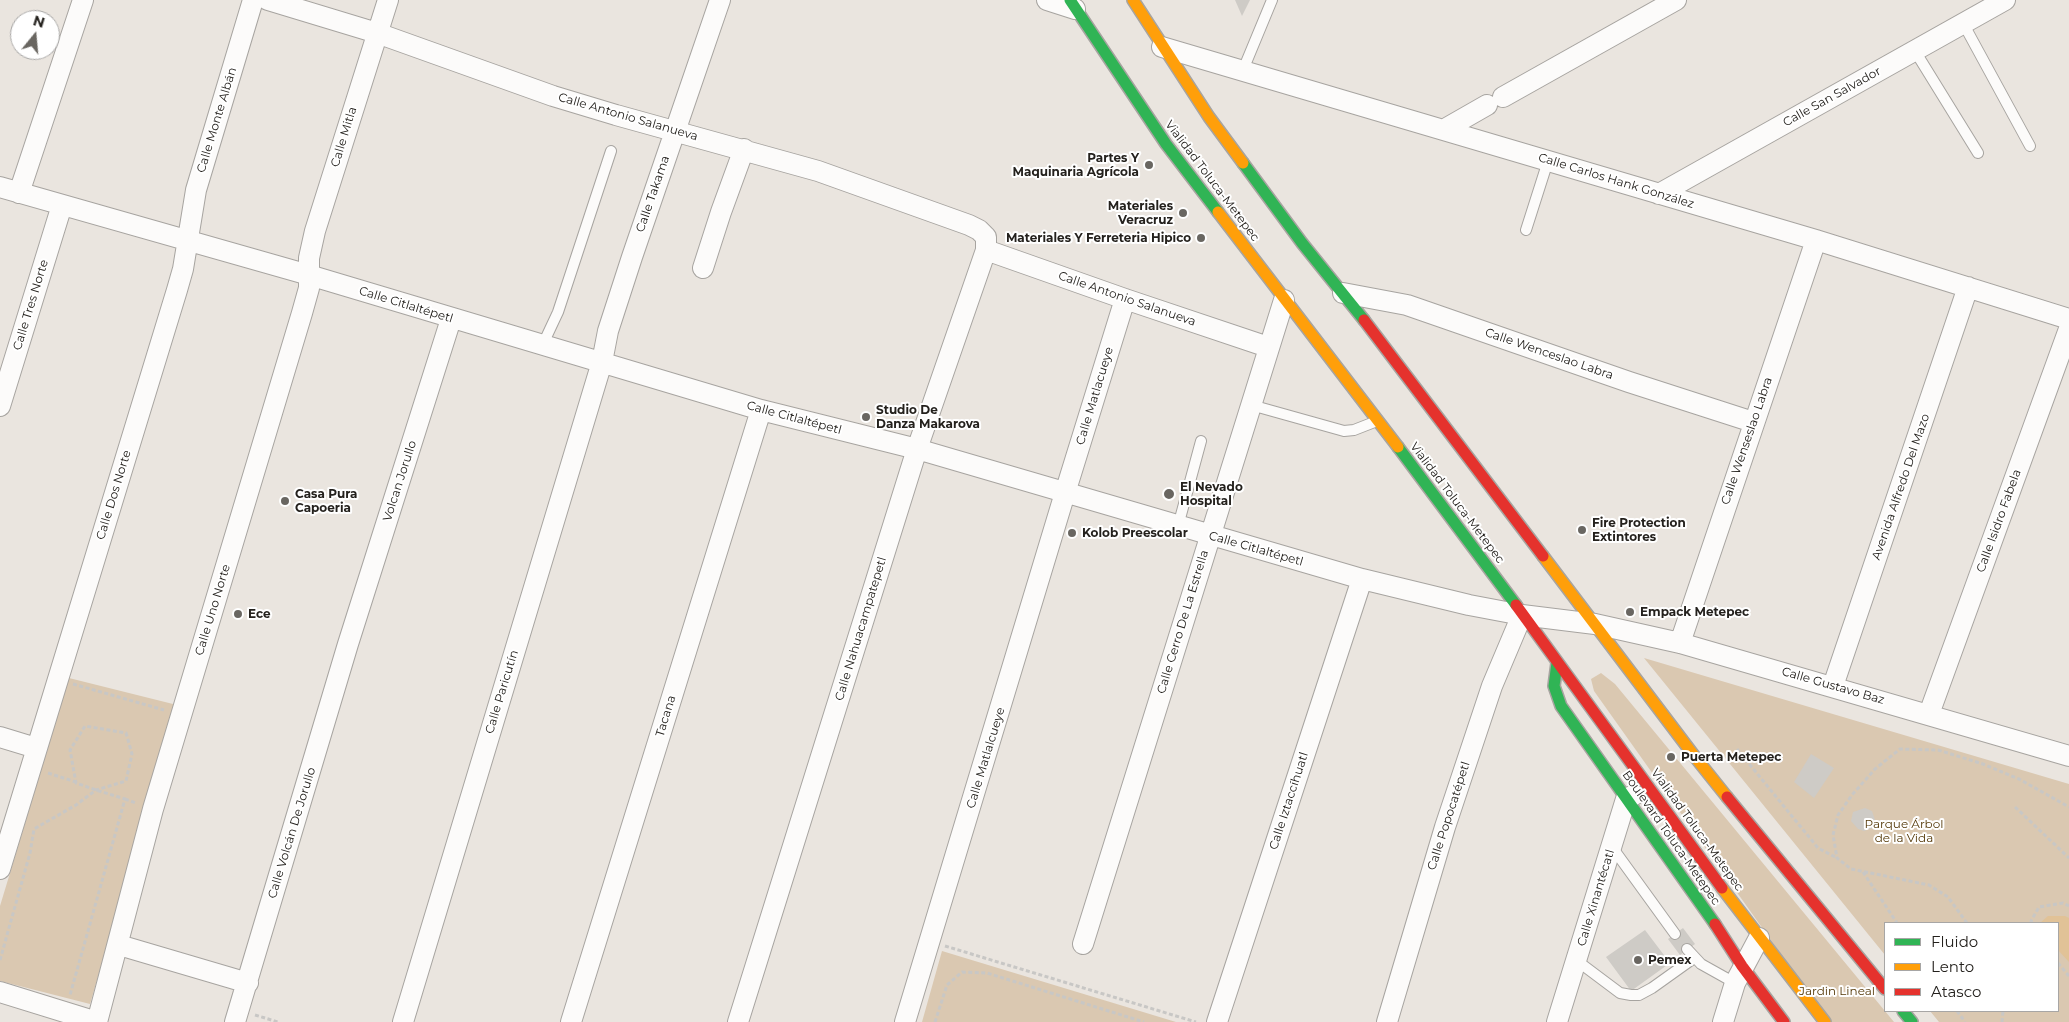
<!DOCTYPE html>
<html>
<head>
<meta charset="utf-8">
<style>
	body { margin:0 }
	#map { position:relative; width:2069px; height:1022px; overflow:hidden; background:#eae5df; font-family:Montserrat,sans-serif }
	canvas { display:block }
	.legend { position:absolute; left:1884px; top:922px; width:175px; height:90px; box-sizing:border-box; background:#fff; border:1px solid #a7a6a5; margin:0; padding:6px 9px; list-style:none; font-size:15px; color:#24211d }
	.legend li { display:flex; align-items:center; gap:10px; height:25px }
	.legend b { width:25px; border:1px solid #a7a6a5 }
	.north { position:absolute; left:10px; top:10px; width:50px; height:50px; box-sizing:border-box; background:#fff; border:1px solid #a7a6a5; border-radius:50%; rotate:17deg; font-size:14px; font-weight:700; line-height:20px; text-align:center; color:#24211d }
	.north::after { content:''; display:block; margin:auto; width:18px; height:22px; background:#696661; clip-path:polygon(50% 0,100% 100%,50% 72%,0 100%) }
</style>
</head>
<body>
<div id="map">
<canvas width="2069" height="1022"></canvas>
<ul class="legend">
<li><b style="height:6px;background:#30b455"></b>Fluido</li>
<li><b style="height:6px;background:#ff9f0a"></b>Lento</li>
<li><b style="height:6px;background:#e5322d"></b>Atasco</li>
</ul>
<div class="north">N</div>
</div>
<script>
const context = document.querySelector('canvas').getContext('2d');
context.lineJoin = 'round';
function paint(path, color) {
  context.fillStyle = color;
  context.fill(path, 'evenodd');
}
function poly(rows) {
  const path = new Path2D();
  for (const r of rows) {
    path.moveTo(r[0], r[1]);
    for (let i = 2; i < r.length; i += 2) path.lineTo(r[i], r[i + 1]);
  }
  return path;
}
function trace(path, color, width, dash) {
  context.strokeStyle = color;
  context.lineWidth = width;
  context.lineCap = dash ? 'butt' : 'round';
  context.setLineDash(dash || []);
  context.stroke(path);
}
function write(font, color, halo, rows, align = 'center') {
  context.font = font + ' Montserrat,sans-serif';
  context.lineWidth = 4;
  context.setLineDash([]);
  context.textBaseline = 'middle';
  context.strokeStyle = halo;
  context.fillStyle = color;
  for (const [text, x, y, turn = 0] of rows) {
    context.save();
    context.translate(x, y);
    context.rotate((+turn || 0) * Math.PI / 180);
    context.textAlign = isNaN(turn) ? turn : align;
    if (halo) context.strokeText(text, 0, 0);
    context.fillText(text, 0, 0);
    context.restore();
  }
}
paint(poly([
	[1644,658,2069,784,2069,1022,1939,1022,1930,1011,2058,1011,2058,923,1885,923,1885,955],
	[1601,673,1615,684,1894,1022,1829,1022,1594,691,1591,679],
	[69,678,177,705,90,1004,0,981,0,906],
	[942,951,1176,1022,922,1022]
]), '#dac8b1');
paint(poly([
	[2048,916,2065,916,2069,918,2069,962,2058,950,2058,923,2040,923]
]), '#e1c297');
paint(poly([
	[1235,0,1250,0,1242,16],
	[1811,754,1834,768,1814,798,1794,782],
	[1865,808,1872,811,1876,823,1873,828,1864,831,1858,829,1851,821,1853,812],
	[1683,928,1695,944,1680,955,1668,939],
	[1645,930,1670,963,1631,991,1606,957]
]), '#cecbc6');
const lane = poly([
	[1963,23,2030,146],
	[1915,51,1978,153],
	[1243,70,1272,0],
	[1526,230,1548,161],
	[543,344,558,312,611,151],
	[1251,405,1344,431,1354,430,1377,421],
	[1178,526,1201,441],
	[1612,847,1675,934],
	[1687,949,1701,964,1735,983],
	[1576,960,1620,993,1631,995,1639,995,1652,988,1694,958]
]);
const street = poly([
	[268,0,377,33,553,96,616,115,818,171,969,225,979,230,986,237,986,250,917,449,738,1022],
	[1047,0,1075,9],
	[1162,47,1816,240,2069,319],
	[1503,97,1676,0],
	[1445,129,1487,105],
	[0,187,309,275,761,410,917,449,1362,579,1469,605,1522,615,1595,624,1680,643,2069,756],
	[19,193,83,0],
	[1659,194,2005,0],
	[986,250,1125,299,1268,347],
	[703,268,721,212,744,149],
	[1343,293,1407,305,1629,382,1753,422],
	[0,406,62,205],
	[1680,643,1816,240],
	[1833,686,1968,287],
	[1929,714,2069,329],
	[0,737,36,748],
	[0,869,177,290,183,269,196,190,253,0],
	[1083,944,1284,300],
	[119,945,248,983],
	[0,992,97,1022],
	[97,1022,153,809,302,313,309,288,309,258,315,231,388,0],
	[235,1022,348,644,451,319],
	[403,1022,602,362,608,331,632,257,720,0],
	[571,1022,761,410],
	[905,1022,1065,493,1125,299],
	[1217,1022,1362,579],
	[1387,1022,1445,827,1492,686,1522,615],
	[1557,1022,1626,799,1634,795],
	[1723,1022,1735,983,1759,938]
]);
const fast = poly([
	[1070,0,1166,144,1218,212],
	[1243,163,1302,243,1364,320],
	[1398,447,1516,605],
	[1557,663,1554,686,1561,706,1715,924],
	[1903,1011,1912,1022]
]);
const slow = poly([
	[1133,0,1209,117,1243,163],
	[1218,212,1398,447],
	[1543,556,1695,757,1727,797],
	[1722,888,1825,1022]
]);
const jam = poly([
	[1364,320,1543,556],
	[1516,605,1722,888],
	[1727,797,1885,989],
	[1715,924,1742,966,1784,1022]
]);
trace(lane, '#a7a4a0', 12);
trace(street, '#a7a4a0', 22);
trace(fast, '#a7a4a0', 14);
trace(slow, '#a7a4a0', 14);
trace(jam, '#a7a4a0', 14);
trace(poly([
	[73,684,164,710],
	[1737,749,1818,848,1837,858],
	[48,773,76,782],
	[125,799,136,803],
	[2015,807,2069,858],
	[1863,872,1897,923],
	[1967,923,1948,897,1929,885,1851,869,1837,858,1833,835,1838,815,1852,795,1875,769,1900,749,1938,750,1983,764,2019,779,2069,807],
	[2032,923,2031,921,2039,907,2063,903,2069,906],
	[945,946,1196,1022],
	[0,960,30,853,34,829,76,805,96,790,126,781,132,754,126,733,85,726,70,750,76,783,96,790,125,799,70,995],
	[2058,963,2069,976],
	[1957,1011,1965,1022],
	[255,1015,278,1022],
	[935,1022,947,985,962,972,987,973,1144,1022],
	[2002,1022,2003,1011]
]), '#c8c7c5', 3, [4, 2.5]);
trace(lane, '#fcfbfa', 10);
trace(street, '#fcfbfa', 20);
trace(fast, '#30b455', 11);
trace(slow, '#ff9f0a', 11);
trace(jam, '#e5322d', 11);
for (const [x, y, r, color] of [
	[1149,165,5,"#696661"],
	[1183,213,5,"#696661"],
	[1201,238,5,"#696661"],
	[866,417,5,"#696661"],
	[1169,494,6,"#696661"],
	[285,501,5,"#696661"],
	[1582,530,5,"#696661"],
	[1072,533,5,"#696661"],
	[1630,612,5,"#696661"],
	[238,614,5,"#696661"],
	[1671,757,5,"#696661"],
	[1638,960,5,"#696661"]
]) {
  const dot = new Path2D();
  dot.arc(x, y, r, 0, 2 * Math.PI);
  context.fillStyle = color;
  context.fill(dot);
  trace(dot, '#fff', 2);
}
write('12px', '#24211d', '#fff', [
	["Calle San Salvador",1832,97,-29],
	["Calle Antonio Salanueva",628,117,16],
	["Calle Monte Albán",217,120,-73],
	["Calle Mitla",344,137,-73],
	["Vialidad Toluca-Metepec",1212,181,53],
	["Calle Carlos Hank González",1616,181,17],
	["Calle Takama",653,194,-71],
	["Calle Antonio Salanueva",1127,299,19],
	["Calle Tres Norte",31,305,-73],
	["Calle Citlaltépetl",406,305,17],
	["Calle Wenceslao Labra",1549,354,19],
	["Calle Matlacueye",1095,396,-73],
	["Calle Citlaltépetl",794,418,15],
	["Calle Wenseslao Labra",1747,441,-71],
	["Volcan Jorullo",400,481,-72],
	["Avenida Alfredo Del Mazo",1901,487,-71],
	["Calle Dos Norte",114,495,-73],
	["Vialidad Toluca-Metepec",1457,503,53],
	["Calle Isidro Fabela",1999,521,-70],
	["Calle Citlaltépetl",1256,549,16],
	["Calle Uno Norte",213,610,-73],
	["Calle Cerro De La Estrella",1183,622,-73],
	["Calle Nahuacampatepetl",861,629,-73],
	["Calle Gustavo Baz",1833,686,16],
	["Calle Paricutín",502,692,-73],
	["Tacana",666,716,-73],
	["Calle Matlalcueye",986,758,-73],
	["Calle Iztaccíhuatl",1289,801,-72],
	["Calle Popocatépetl",1449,816,-72],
	["Vialidad Toluca-Metepec",1697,830,54],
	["Calle Volcán De Jorullo",292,833,-73],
	["Boulevard Toluca-Metepec",1671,838,55],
	["Calle Xinantécatl",1596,898,-73]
]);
write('bold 12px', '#24211d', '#fff', [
	["Partes Y",1139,158,"right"],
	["Maquinaria Agrícola",1139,172,"right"],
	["Materiales",1173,206,"right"],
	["Veracruz",1173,220,"right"],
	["Materiales Y Ferreteria Hipico",1191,238,"right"],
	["Studio De",876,410],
	["Danza Makarova",876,424],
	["El Nevado",1180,487],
	["Hospital",1180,501],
	["Casa Pura",295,494],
	["Capoeria",295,508],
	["Fire Protection",1592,523],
	["Extintores",1592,537],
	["Kolob Preescolar",1082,533],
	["Empack Metepec",1640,612],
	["Ece",248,614],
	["Puerta Metepec",1681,757],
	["Pemex",1648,960]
], 'left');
write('12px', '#543807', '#fff', [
	["Parque Árbol",1904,824],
	["de la Vida",1904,838],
	["Jardin Lineal",1837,991]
]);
</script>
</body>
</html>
